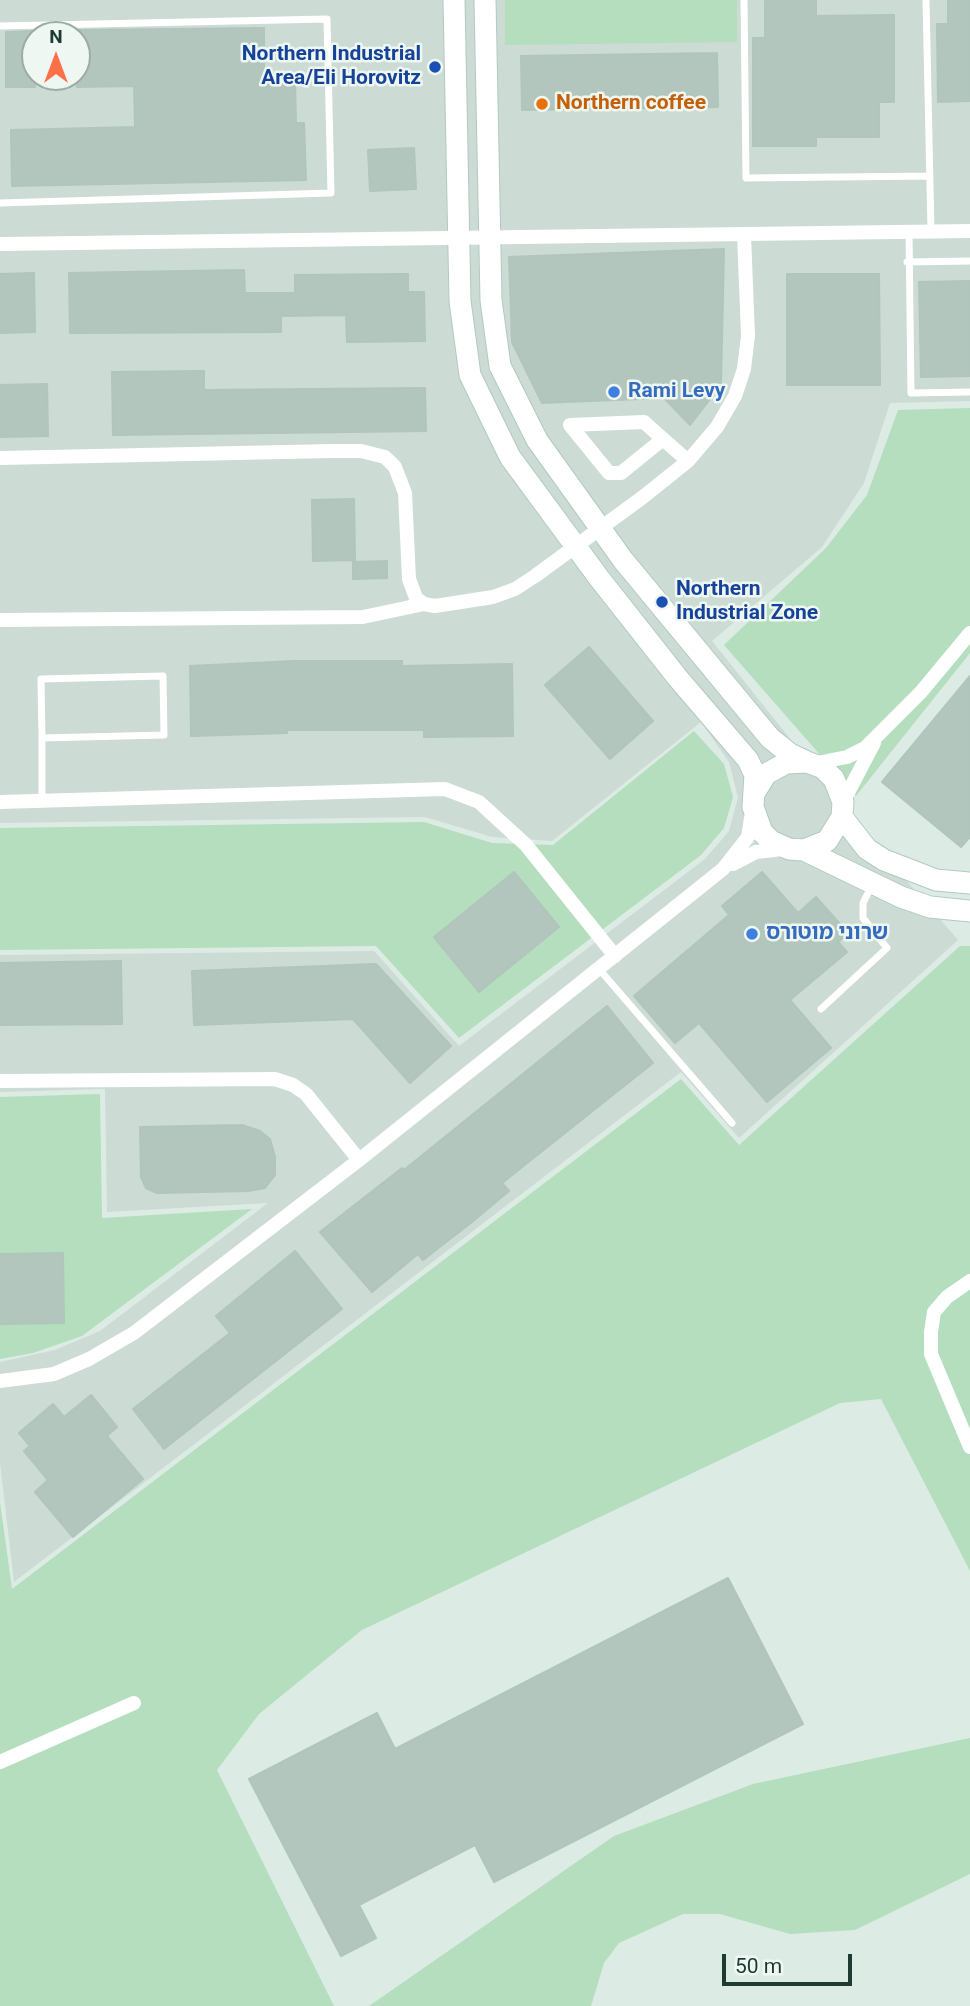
<!DOCTYPE html>
<html>
<head>
<meta charset="utf-8">
<style>
	body { margin:0 }
	#map { position:relative; width:970px; height:2006px; overflow:hidden; background:#ddebe5; font-family:Roboto,sans-serif }
	canvas { display:block }
	.north { position:absolute; left:21px; top:21px; width:70px; height:70px; box-sizing:border-box; background:#eef7f2; border:2px solid #9baca6; border-radius:50%; rotate:0deg; font-size:19px; font-weight:700; line-height:28px; text-align:center; color:#1e3b33 }
	.north::after { content:''; display:block; margin:auto; width:24px; height:32px; background:#fd7149; clip-path:polygon(50% 0,100% 100%,50% 72%,0 100%) }
	.scale { position:absolute; left:722px; top:1954px; width:130px; height:32px; box-sizing:border-box; border:4px solid #1e3b33; border-top:0; padding-left:9px; font-size:21px; line-height:24px; white-space:nowrap; color:#1e3b33; -webkit-text-stroke:5px #eef7f2; paint-order:stroke }
</style>
</head>
<body>
<div id="map">
<canvas width="970" height="2006"></canvas>
<div class="north">N</div>
<div class="scale">50 m</div>
</div>
<script>
const context = document.querySelector('canvas').getContext('2d');
context.lineJoin = 'round';
function paint(path, color) {
  context.fillStyle = color;
  context.fill(path, 'evenodd');
}
function poly(rows) {
  const path = new Path2D();
  for (const r of rows) {
    path.moveTo(r[0], r[1]);
    for (let i = 2; i < r.length; i += 2) path.lineTo(r[i], r[i + 1]);
  }
  return path;
}
function trace(path, color, width, dash) {
  context.strokeStyle = color;
  context.lineWidth = width;
  context.lineCap = dash ? 'butt' : 'round';
  context.setLineDash(dash || []);
  context.stroke(path);
}
function write(font, color, halo, rows, align = 'center') {
  context.font = font + ' Roboto,"Noto Sans Hebrew",sans-serif';
  context.lineWidth = 5;
  context.setLineDash([]);
  context.textBaseline = 'middle';
  context.strokeStyle = halo;
  context.fillStyle = color;
  for (const [text, x, y, turn = 0] of rows) {
    context.save();
    context.translate(x, y);
    context.rotate((+turn || 0) * Math.PI / 180);
    context.textAlign = isNaN(turn) ? turn : align;
    if (halo) context.strokeText(text, 0, 0);
    context.fillText(text, 0, 0);
    context.restore();
  }
}
paint(poly([
	[0,0,970,0,970,401,890,403,864,483,822,547,712,641,863,830,958,940,739,1138,681,1072,14,1582,0,1463,0,1362,55,1350,100,1331,268,1203,107,1212,105,1089,0,1092,0,955,374,951,459,1046,705,859,729,831,738,797,729,762,701,722,552,841,492,837,425,817,0,823],
	[35,35,77,35,77,77,35,77]
]), '#ccdbd3');
paint(poly([
	[505,0,737,0,737,42,505,45],
	[970,408,970,653,856,796,724,645,826,548,867,495,898,410],
	[694,731,724,764,733,797,724,828,701,855,459,1038,376,946,0,950,0,828,424,822,492,843,553,845],
	[960,946,970,946,970,1571,881,1399,840,1403,362,1630,259,1714,217,1770,334,2006,0,2006,0,1502,12,1589,681,1079,739,1145],
	[100,1094,102,1218,252,1209,82,1336,33,1353,0,1359,0,1097],
	[970,1738,970,1874,855,1930,790,1934,720,1914,683,1914,619,1943,604,1963,591,2006,369,2006,614,1836,753,1784]
]), '#b4debe');
const building = poly([
	[765,0,816,0,816,16,894,15,894,102,879,102,879,137,816,137,816,146,753,146,753,38,765,38,765,0],
	[948,0,970,0,970,101,938,102,937,24,948,24,948,0],
	[264,28,264,83,295,83,296,123,304,123,306,180,12,186,11,130,135,127,134,86,77,87,77,30,264,28],
	[35,31,35,87,6,87,6,32,35,31],
	[717,53,718,107,522,110,521,56,717,53],
	[414,148,416,189,370,191,368,150,414,148],
	[724,249,721,385,690,425,664,398,542,403,512,342,509,257,724,249],
	[244,270,245,293,295,293,295,275,408,274,408,292,424,292,425,341,347,342,346,315,281,316,281,332,70,333,69,273,244,270],
	[34,273,35,332,0,333,0,274,34,273],
	[787,274,879,274,880,385,787,385,787,274],
	[970,281,970,376,921,377,919,282,970,281],
	[204,371,204,390,425,388,426,431,113,435,112,372,204,371],
	[47,384,48,436,0,437,0,385,47,384],
	[354,499,355,560,313,561,312,500,354,499],
	[387,561,387,578,353,579,353,562,387,561],
	[589,647,653,721,610,759,545,685,589,647],
	[295,661,402,661,402,666,512,664,513,736,424,737,424,730,287,730,287,733,191,736,190,666,295,661],
	[970,676,970,837,961,847,882,782,970,676],
	[514,872,559,927,479,992,434,937,514,872],
	[762,872,798,913,816,897,848,933,838,942,847,952,790,1000,831,1048,767,1102,699,1023,675,1043,634,996,729,915,722,906,762,872],
	[121,961,122,1024,0,1025,0,963,121,961],
	[376,964,451,1046,410,1083,353,1019,194,1025,192,971,376,964],
	[607,1006,653,1063,502,1183,509,1191,472,1222,423,1260,418,1254,372,1292,320,1232,402,1168,404,1170,607,1006],
	[242,1125,260,1131,270,1139,275,1157,275,1175,265,1188,248,1191,157,1193,146,1188,141,1177,140,1127,242,1125],
	[295,1251,342,1309,164,1449,133,1409,230,1333,216,1316,295,1251],
	[63,1253,64,1323,0,1324,0,1254,63,1253],
	[91,1395,117,1427,107,1436,143,1479,73,1537,35,1492,48,1480,24,1451,30,1446,19,1433,53,1404,64,1417,91,1395],
	[728,1578,803,1724,494,1882,475,1845,359,1905,376,1938,341,1956,249,1779,377,1713,395,1749,728,1578]
]);
paint(building, '#b3c6bd');
trace(building, '#b0c5bb', 2);
const secondary = poly([
	[454,0,460,301,470,375,510,457,599,578,677,677,748,760,755,775,753,807,762,832,771,841,789,849,804,850,827,841,842,817,843,802,834,779,823,768,807,762,786,763,766,774,755,792],
	[485,0,491,300,500,366,537,440,623,560,770,738,790,754,805,761],
	[842,817,867,849,884,860,936,880,970,883],
	[804,850,901,897,930,907,970,911]
]);
trace(secondary, '#b0cbc1', 23);
trace(poly([
	[744,0,746,178,930,176],
	[926,0,931,231],
	[0,26,327,19,331,193,0,203],
	[909,232,911,393,970,392],
	[907,262,970,261],
	[163,676,164,735,42,738,41,679,163,676],
	[42,738,42,801],
	[599,969,732,1123],
	[821,1009,887,948,863,918,863,903,872,885]
]), '#fff', 7);
trace(poly([
	[0,244,970,231],
	[663,439,621,473,609,473,570,425,644,422,663,439,688,461],
	[0,458,332,451,361,451,385,457,395,467,405,493,409,579,416,598,424,604,435,606,493,597,515,589,535,576,643,497,688,461,717,427,735,396,744,369,748,336,744,234],
	[0,620,363,617,424,604],
	[812,764,847,757,865,748,921,692,970,633],
	[0,802,445,789,479,802,526,845,615,956],
	[843,802,874,743],
	[733,864,756,852,783,849],
	[0,1081,275,1079,293,1085,306,1094,359,1160],
	[970,1281,947,1297,934,1312,931,1332,931,1354,970,1447],
	[0,1381,54,1374,89,1359,134,1333,359,1160,723,869,748,837,752,812],
	[0,1762,134,1703]
]), '#fff', 14);
trace(secondary, '#fff', 21);
for (const [x, y, r, color] of [
	[435,67,7,"#1a4fb4"],
	[542,104,7,"#e8710a"],
	[614,392,7,"#3f7fe0"],
	[662,602,7,"#1a4fb4"],
	[752,934,7,"#3f7fe0"]
]) {
  const dot = new Path2D();
  dot.arc(x, y, r, 0, 2 * Math.PI);
  context.fillStyle = color;
  context.fill(dot);
  trace(dot, '#eef7f2', 2.5);
}
write('bold 21px', '#164399', '#eef7f2', [
	["Northern Industrial",421,55],
	["Area/Eli Horovitz",421,79],
	["Northern",676,590,"left"],
	["Industrial Zone",676,614,"left"]
], 'right');
write('bold 21px', '#c56008', '#eef7f2', [
	["Northern coffee",556,104]
], 'left');
write('bold 21px', '#366cbe', '#eef7f2', [
	["Rami Levy",628,392],
	["שרוני מוטורס",766,934]
], 'left');
</script>
</body>
</html>
